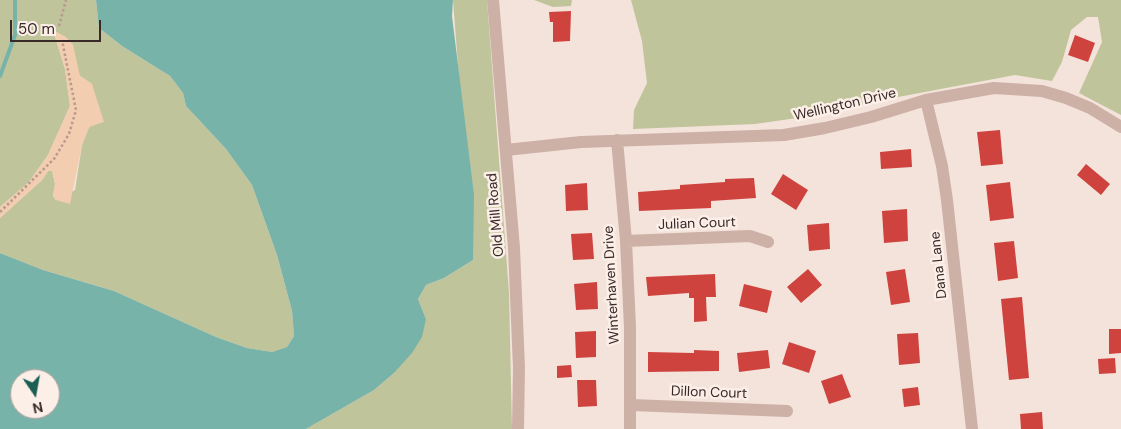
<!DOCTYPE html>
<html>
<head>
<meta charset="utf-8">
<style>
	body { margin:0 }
	#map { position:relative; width:1121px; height:429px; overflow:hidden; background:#f4e3db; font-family:"DM Sans",sans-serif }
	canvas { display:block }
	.north { position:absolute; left:10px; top:369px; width:50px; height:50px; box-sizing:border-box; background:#fbefe8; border:1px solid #ada09b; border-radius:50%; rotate:168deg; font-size:14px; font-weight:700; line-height:20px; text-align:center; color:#392928 }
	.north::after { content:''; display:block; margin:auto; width:18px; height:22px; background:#1a5e54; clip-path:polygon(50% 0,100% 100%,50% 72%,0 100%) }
	.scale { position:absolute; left:10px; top:20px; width:91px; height:22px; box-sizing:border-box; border:2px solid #392928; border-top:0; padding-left:6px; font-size:15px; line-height:18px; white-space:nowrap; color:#392928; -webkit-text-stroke:4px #fbefe8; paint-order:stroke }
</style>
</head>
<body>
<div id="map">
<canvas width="1121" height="429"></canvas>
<div class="north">N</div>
<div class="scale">50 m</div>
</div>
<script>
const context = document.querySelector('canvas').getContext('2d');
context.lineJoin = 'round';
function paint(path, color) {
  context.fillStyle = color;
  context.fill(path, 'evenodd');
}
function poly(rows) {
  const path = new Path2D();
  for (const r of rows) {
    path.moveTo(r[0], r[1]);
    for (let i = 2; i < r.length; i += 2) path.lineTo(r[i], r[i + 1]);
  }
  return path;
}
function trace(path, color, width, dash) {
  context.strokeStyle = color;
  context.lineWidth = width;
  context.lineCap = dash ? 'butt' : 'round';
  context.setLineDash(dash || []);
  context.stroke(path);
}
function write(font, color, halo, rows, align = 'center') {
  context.font = font + ' "DM Sans",sans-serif';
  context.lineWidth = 5;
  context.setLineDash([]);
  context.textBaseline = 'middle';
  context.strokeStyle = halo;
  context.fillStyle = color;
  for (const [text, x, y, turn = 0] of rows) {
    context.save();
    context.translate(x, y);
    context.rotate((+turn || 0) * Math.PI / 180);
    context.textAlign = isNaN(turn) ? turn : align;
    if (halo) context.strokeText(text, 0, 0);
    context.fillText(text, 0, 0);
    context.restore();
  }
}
paint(poly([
	[0,0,96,0,99,28,122,46,170,76,183,93,186,106,226,149,252,185,277,255,292,311,294,336,287,347,272,352,247,348,216,337,114,291,43,270,0,253,0,218,42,180,48,171,52,171,55,184,53,196,56,200,75,190,82,145,89,127,95,124,92,84,80,76,53,30,65,69,70,106,48,155,29,182,0,207],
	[453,0,487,0,509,293,512,429,306,429,374,390,394,373,426,319,418,299,426,285,444,278,473,260],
	[534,0,572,0,571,6,553,7],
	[631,0,1121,0,1121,115,1079,93,1102,42,1098,17,1087,17,1071,30,1062,62,1052,81,1015,75,877,101,825,114,755,124,633,129,634,110,647,83,642,41]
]), '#bfc49a');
paint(poly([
	[53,30,66,37,73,45,80,76,92,84,104,122,89,127,82,145,70,204,56,200,53,196,55,183,52,171,48,171,42,180,0,218,0,207,29,182,48,155,70,106,65,69]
]), '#f2cdaf');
paint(poly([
	[96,0,453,0,452,16,474,195,473,260,444,278,426,285,418,299,426,319,422,337,412,353,394,373,374,390,306,429,0,429,0,253,43,270,114,291,216,337,247,348,272,352,287,347,294,336,292,311,277,255,252,185,226,149,186,106,183,93,170,76,122,46,99,28],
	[20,379,50,379,50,409,20,409]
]), '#78b3aa');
trace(poly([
	[0,76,15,35,15,0]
]), '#78b3aa', 4);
paint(poly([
	[571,11,570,41,553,42,553,22,550,22,549,12],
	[1075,35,1095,43,1088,62,1068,55],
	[1000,130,1003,164,981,166,977,132],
	[911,149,912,167,881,169,880,152],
	[1086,164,1110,184,1101,195,1077,175],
	[783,174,808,190,796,210,771,194],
	[754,178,756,198,711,201,711,208,639,211,638,192,680,189,680,185,725,182,725,179],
	[1010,182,1014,218,990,221,986,185],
	[587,183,588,210,566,211,565,185],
	[907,209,908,241,884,243,882,211],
	[829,223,830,249,809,251,807,225],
	[592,233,594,259,573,260,571,234],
	[1014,241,1018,278,998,281,994,243],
	[808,269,822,285,801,303,787,287],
	[905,269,910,302,891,305,886,272],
	[715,274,716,297,706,297,707,321,694,322,694,298,689,298,689,293,648,296,646,277],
	[597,282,598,309,576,310,574,284],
	[744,284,772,291,767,313,739,306],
	[1022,297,1029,378,1009,380,1001,299],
	[1109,329,1121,329,1121,353,1109,354],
	[596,331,596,357,576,358,575,332],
	[918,333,920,363,899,365,897,334],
	[789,342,816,351,809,373,782,364],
	[694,350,719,351,719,371,648,372,648,352,694,353],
	[768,350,770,368,739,372,737,353],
	[1115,358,1116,373,1099,374,1098,359],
	[571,365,572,377,557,378,557,366],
	[842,374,851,397,829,404,821,381],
	[577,380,596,380,597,406,578,407],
	[918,387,920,405,904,407,902,389],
	[1042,412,1043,429,1021,429,1020,414]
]), '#cf433e');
trace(poly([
	[59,26,66,0],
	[0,212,54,159,69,134,76,110,62,40]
]), '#b99990', 2.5, [2.5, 2.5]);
trace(poly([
	[926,100,942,166,947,200,972,429],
	[617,140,626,241,630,327,630,429],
	[506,150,581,142,784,135,825,128,871,117,926,100,994,88,1042,91,1066,98,1090,108,1121,127],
	[626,241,750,236,768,242],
	[631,405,787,411]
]), '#cdb0a6', 12);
trace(poly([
	[493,0,514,248,519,368,518,429]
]), '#cdb0a6', 12);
write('14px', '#392928', '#fbefe8', [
	["Wellington Drive",845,105,-13],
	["Old Mill Road",496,215,-95],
	["Julian Court",697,224,-2],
	["Dana Lane",939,265,-96],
	["Winterhaven Drive",612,285,-93],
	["Dillon Court",709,393,2]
]);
</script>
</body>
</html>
